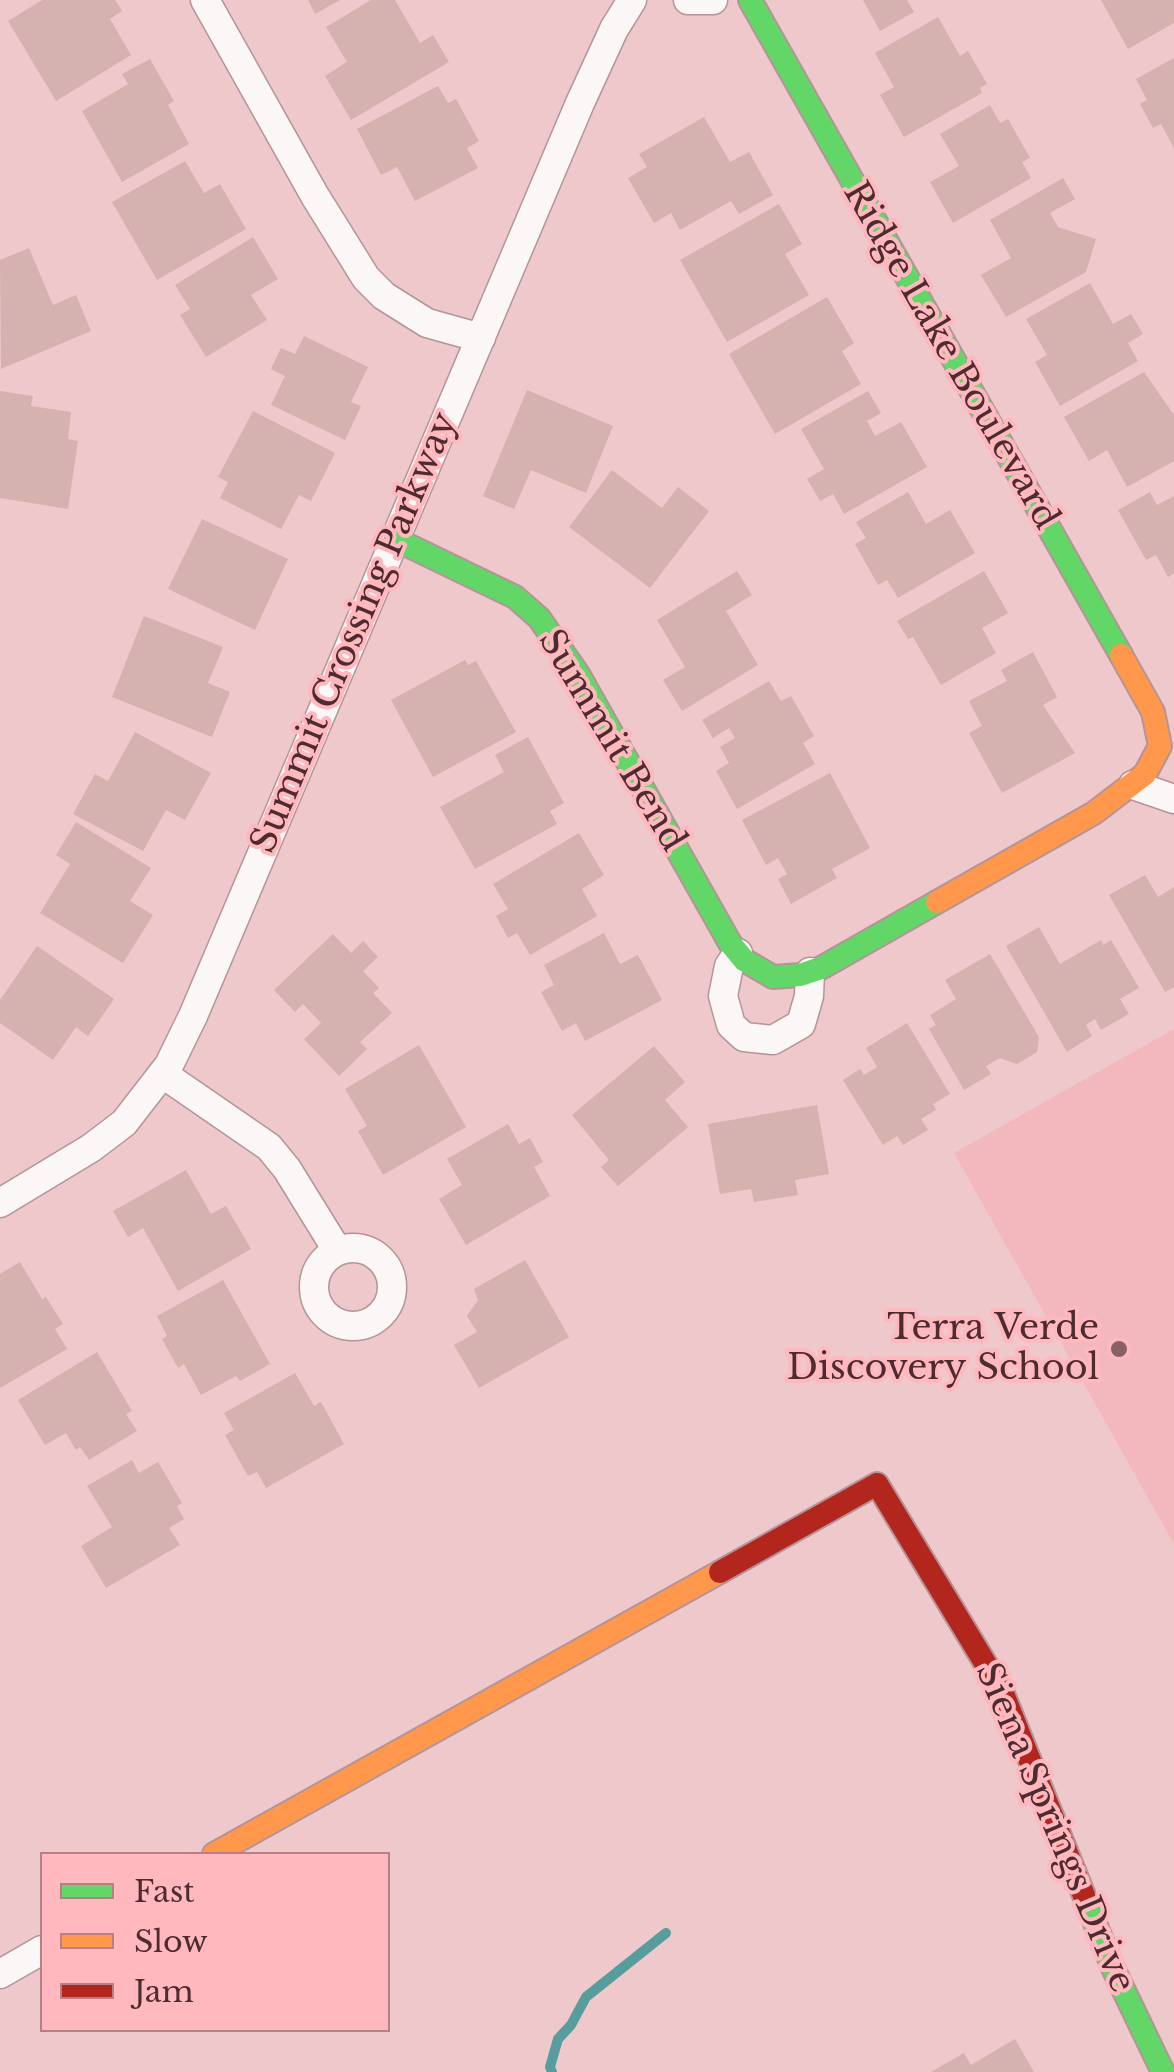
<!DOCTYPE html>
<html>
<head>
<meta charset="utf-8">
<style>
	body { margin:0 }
	#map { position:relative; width:1174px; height:2072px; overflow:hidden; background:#eec8cb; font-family:"Libre Baskerville",serif }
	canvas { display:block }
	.legend { position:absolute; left:40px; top:1852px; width:350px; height:180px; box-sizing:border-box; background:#feb8be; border:2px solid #b88085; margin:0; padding:12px 18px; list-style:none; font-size:30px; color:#4e2b2f }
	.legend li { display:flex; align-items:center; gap:20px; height:50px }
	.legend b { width:50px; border:2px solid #b88085 }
</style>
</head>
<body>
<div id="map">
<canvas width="1174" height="2072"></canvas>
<ul class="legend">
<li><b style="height:12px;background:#63d668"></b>Fast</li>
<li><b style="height:12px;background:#ff974d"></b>Slow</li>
<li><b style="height:12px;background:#b3261e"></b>Jam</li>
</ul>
</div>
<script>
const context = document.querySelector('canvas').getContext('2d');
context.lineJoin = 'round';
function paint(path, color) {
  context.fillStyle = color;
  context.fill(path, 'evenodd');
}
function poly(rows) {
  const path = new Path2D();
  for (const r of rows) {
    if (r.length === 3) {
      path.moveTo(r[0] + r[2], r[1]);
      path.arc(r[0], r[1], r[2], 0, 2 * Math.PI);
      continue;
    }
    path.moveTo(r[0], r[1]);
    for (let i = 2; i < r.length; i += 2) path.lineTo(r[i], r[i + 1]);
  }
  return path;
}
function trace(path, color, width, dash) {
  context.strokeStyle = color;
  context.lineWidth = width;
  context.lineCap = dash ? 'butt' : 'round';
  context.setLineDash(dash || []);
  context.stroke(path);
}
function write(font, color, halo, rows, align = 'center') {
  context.font = font + ' "Libre Baskerville",serif';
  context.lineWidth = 8;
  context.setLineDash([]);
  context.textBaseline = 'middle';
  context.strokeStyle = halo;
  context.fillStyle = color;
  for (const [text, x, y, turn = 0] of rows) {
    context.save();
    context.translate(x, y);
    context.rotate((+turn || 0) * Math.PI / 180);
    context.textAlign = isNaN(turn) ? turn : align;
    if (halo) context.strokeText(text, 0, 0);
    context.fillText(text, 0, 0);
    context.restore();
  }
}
paint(poly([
	[1174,1029,1174,1544,954,1153]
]), '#f2b8bd');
trace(poly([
	[552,2072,550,2067,558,2039,571,2025,586,1997,666,1933]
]), '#579d9d', 10);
paint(poly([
	[42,0,115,0,122,11,110,19,131,55,56,101,8,21],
	[308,0,340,0,315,14],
	[371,0,395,0,420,43,433,35,449,62,351,120,325,76,347,62,326,27],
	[863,0,907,0,914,12,880,31],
	[1101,0,1174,0,1174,23,1128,49],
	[938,17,960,56,968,51,987,84,980,88,982,93,904,137,880,95,894,87,875,53],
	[1174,58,1174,148,1161,124,1153,128,1140,104,1147,100,1136,79],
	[150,59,174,101,168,105,189,144,122,182,82,111,128,84,122,74],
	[438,86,448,103,456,99,479,141,467,148,478,168,415,201,397,167,381,175,357,129],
	[990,105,1000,123,1008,119,1030,158,1022,162,1031,178,953,223,930,182,959,166,940,134],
	[704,117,730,162,749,152,773,195,739,214,731,201,680,230,671,213,654,223,628,178,647,167,639,154],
	[185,161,204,193,220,184,246,229,157,280,112,202],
	[1063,178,1075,199,1050,213,1058,227,1096,239,1086,272,1006,317,981,275,1011,258,990,220],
	[779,204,802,244,785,254,809,295,727,342,680,260],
	[253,237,278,279,251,295,267,320,206,357,180,315,190,309,175,285],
	[29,248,53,305,76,295,91,331,1,369,0,260],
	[1090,283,1113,324,1131,314,1143,334,1128,343,1138,361,1060,406,1035,362,1047,355,1026,319],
	[827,297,854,343,842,351,861,384,775,434,729,354],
	[304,336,368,367,351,402,361,406,345,440,271,405,285,376,271,369,281,348,295,354],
	[1144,372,1174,415,1174,461,1127,487,1107,450,1089,461,1064,417],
	[527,390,613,426,586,493,531,470,514,509,483,496],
	[0,391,33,396,31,406,71,412,68,439,78,441,68,509,0,498],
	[868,391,881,413,867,421,875,436,901,422,927,467,844,514,833,494,820,501,807,479,824,469,801,429],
	[253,411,335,453,311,501,299,495,281,529,220,498,228,482,218,477],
	[612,470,662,508,678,487,709,511,650,588,569,527],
	[908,492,926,524,950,510,975,553,898,598,887,580,878,585,855,544,866,538,856,522],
	[1150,492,1157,505,1174,496,1174,573,1168,577,1156,555,1146,560,1118,510],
	[202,519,288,559,255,630,168,589],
	[737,571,752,595,726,611,758,665,682,711,663,680,685,667,657,620],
	[984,571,1008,613,982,628,996,653,941,685,913,637,908,639,897,621],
	[144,616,223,647,208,683,230,692,212,737,112,697],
	[1033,652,1057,697,1043,705,1075,753,1002,793,969,733,982,726,969,701,1007,681,1001,670],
	[465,660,468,665,476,661,516,732,433,777,391,700],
	[769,681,781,701,791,696,814,736,803,743,815,764,737,809,716,771,729,763,720,747,735,738,729,728,713,738,702,720],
	[135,732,211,773,185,820,166,810,143,851,73,814,95,774,108,781],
	[528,737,564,803,550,811,557,824,475,869,440,807,504,772,495,755],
	[830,773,870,848,832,869,837,878,791,904,778,879,787,874,778,858,766,865,742,820],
	[76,822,151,868,130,901,153,915,123,963,40,913,70,864,56,855],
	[579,833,604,875,582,889,597,916,530,955,517,933,508,938,496,916,508,909,493,884],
	[1145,875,1158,897,1174,887,1174,987,1165,992,1109,895],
	[1039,927,1060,964,1101,940,1103,945,1111,940,1139,988,1120,999,1129,1014,1101,1030,1095,1019,1086,1025,1092,1036,1067,1052,1006,946],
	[604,933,620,964,638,955,662,1000,585,1041,576,1023,562,1031,541,992,554,985,544,965],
	[333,934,351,953,363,941,378,957,363,971,379,988,373,993,392,1013,360,1042,367,1049,339,1076,304,1039,321,1023,303,1004,295,1012,274,990],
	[37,946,114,999,88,1036,76,1027,53,1060,0,1023,0,1000],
	[990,954,1039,1037,1037,1052,1017,1064,1000,1058,986,1066,991,1074,964,1090,929,1029,936,1025,930,1015,956,999,945,980],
	[907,1023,950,1094,933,1104,936,1110,921,1119,928,1130,903,1145,897,1136,883,1145,843,1080,860,1069,864,1075,877,1067,866,1048],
	[419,1045,466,1127,383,1175,358,1131,367,1126,345,1089],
	[654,1046,685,1082,665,1100,688,1127,618,1186,601,1167,609,1160,572,1115],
	[817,1105,829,1174,795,1180,798,1195,754,1202,751,1189,720,1194,708,1124],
	[508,1124,519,1144,530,1138,543,1162,534,1167,550,1196,466,1245,439,1199,462,1185,447,1159],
	[186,1170,211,1214,226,1206,251,1249,178,1291,143,1228,128,1237,113,1211],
	[525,1260,569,1337,479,1388,454,1345,477,1332,467,1316,478,1300,474,1289],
	[20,1262,42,1299,46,1297,63,1324,55,1329,67,1349,0,1388,0,1274],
	[223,1280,270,1364,240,1381,236,1376,201,1395,184,1364,178,1368,162,1339,167,1336,157,1316],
	[97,1352,132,1411,126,1414,137,1431,89,1460,80,1447,76,1450,66,1433,45,1445,18,1400],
	[295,1373,314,1406,321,1402,344,1444,266,1488,257,1472,248,1476,225,1435,234,1430,224,1413],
	[132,1460,139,1473,158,1462,182,1503,177,1506,184,1519,169,1528,180,1545,106,1588,81,1546,112,1527,87,1486],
	[1015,2039,1034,2072,931,2072,964,2053,971,2065]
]), '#d5b1b0');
const street = poly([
	[205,0,315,196,366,278,384,296,427,323,481,338],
	[688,0,713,0],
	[1133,785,1174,799],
	[738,953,729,966,723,996,731,1025,744,1037,773,1040,801,1024,809,996,810,972],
	[163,1074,269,1147,287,1169,337,1250],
	[0,1203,91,1148,124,1123,169,1065,193,1016,580,103,614,29,632,0],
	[353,1287,39],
	[0,1974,42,1950]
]);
const fast = poly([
	[750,0,1121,655],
	[395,539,515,597,539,618,578,674,730,943,744,960,773,977,800,975,821,968,937,902],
	[1085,1898,1113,1968,1163,2072]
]);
const slow = poly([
	[937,902,1094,813,1145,774,1160,746,1153,712,1121,655],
	[214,1854,720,1572]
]);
const jam = poly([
	[720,1572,877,1484,1002,1691,1085,1898]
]);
trace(street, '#b49498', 31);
trace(fast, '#b49498', 26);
trace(slow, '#b49498', 26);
trace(jam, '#b49498', 26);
trace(street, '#fcf7f7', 28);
trace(fast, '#63d668', 22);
trace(slow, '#ff974d', 22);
trace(jam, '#b3261e', 22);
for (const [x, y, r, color] of [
	[1119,1349,10,"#866266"]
]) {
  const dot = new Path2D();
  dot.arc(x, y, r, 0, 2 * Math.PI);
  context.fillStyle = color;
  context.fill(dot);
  trace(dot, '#feb8be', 4);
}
write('35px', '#4e2b2f', '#feb8be', [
	["Ridge Lake Boulevard",950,356,60],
	["Summit Crossing Parkway",355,633,-67],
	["Summit Bend",611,741,59],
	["Siena Springs Drive",1054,1828,67]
]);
write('35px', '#4e2b2f', '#feb8be', [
	["Terra Verde",1099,1329],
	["Discovery School",1099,1369]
], 'right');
</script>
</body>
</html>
